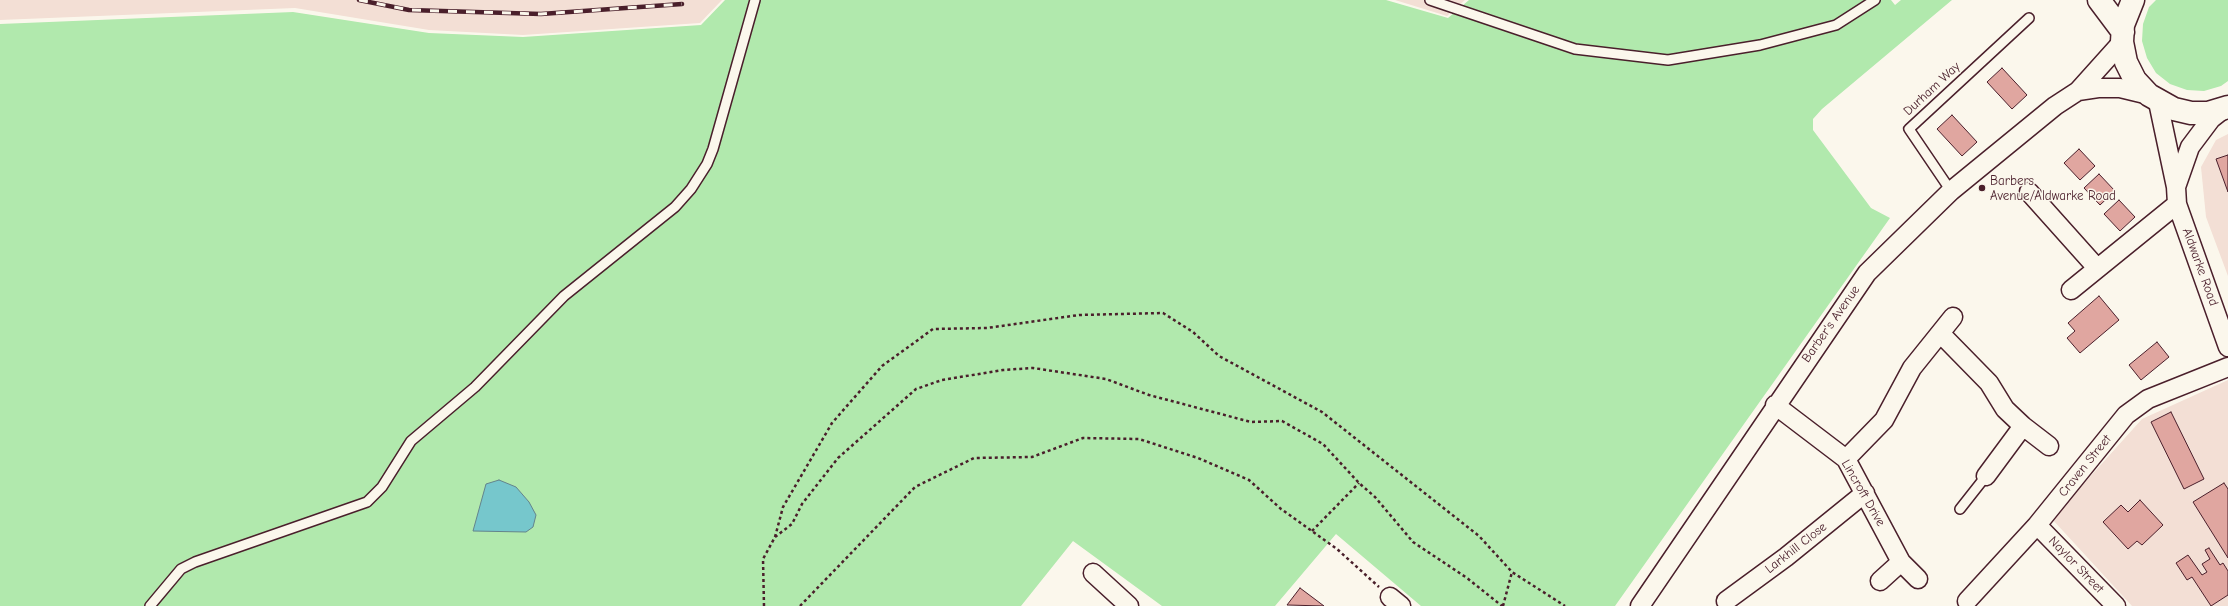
<!DOCTYPE html>
<html>
<head>
<meta charset="utf-8">
<style>
	body { margin:0 }
	canvas { display:block; background:#fbf7ec }
</style>
</head>
<body>
<canvas width="2228" height="606"></canvas>
<script>
const context = document.querySelector('canvas').getContext('2d');
context.lineJoin = 'round';
function paint(path, color) {
  context.fillStyle = color;
  context.fill(path, 'evenodd');
}
function poly(rows) {
  const path = new Path2D();
  for (const r of rows) {
    path.moveTo(r[0], r[1]);
    for (let i = 2; i < r.length; i += 2) path.lineTo(r[i], r[i + 1]);
  }
  return path;
}
function trace(path, color, width, dash) {
  context.strokeStyle = color;
  context.lineWidth = width;
  context.lineCap = dash ? 'butt' : 'round';
  context.setLineDash(dash || []);
  context.stroke(path);
}
function write(font, color, halo, rows, align = 'center') {
  context.font = font + ' "Comic Neue",sans-serif';
  context.lineWidth = 3;
  context.setLineDash([]);
  context.textBaseline = 'middle';
  context.strokeStyle = halo;
  context.fillStyle = color;
  for (const [text, x, y, turn = 0] of rows) {
    context.save();
    context.translate(x, y);
    context.rotate((+turn || 0) * Math.PI / 180);
    context.textAlign = isNaN(turn) ? turn : align;
    if (halo) context.strokeText(text, 0, 0);
    context.fillText(text, 0, 0);
    context.restore();
  }
}
paint(poly([
	[0,0,722,0,700,23,523,35,429,30,295,8,0,20],
	[1395,0,1465,0,1447,16],
	[2228,134,2228,276,2206,217,2201,167,2216,140],
	[2228,380,2228,606,2132,606,2052,519,2142,419]
]), '#f3dfd5');
paint(poly([
	[725,0,1386,0,1448,18,1469,0,1891,0,1895,5,1901,0,1952,0,1822,109,1813,119,1813,130,1871,208,1890,218,1615,606,1421,606,1336,534,1275,606,1162,606,1073,541,1021,606,0,606,0,24,293,12,429,33,523,37,701,25],
	[2156,0,2228,0,2228,81,2221,86,2204,91,2187,90,2170,84,2156,73,2147,58,2142,41,2143,24,2149,7]
]), '#b1e9ad');
const water = poly([
	[499,480,516,487,529,502,536,515,533,527,526,532,473,531,486,484,499,480]
]);
paint(water, '#76c7cc');
trace(water, '#64848c', 1);
const building = poly([
	[2002,68,2027,95,2012,109,1987,82,2002,68],
	[1952,115,1977,142,1962,156,1937,129,1952,115],
	[2079,149,2095,166,2080,180,2064,163,2079,149],
	[2228,155,2228,192,2216,159,2228,155],
	[2099,174,2115,191,2100,205,2084,188,2099,174],
	[2119,200,2135,217,2120,231,2104,214,2119,200],
	[2099,296,2119,320,2080,353,2067,338,2075,331,2068,323,2099,296],
	[2157,342,2169,357,2141,380,2129,365,2157,342],
	[2171,412,2204,479,2184,489,2151,422,2171,412],
	[2224,483,2228,489,2228,558,2193,502,2224,483],
	[2140,500,2163,525,2142,545,2137,541,2128,549,2103,522,2121,505,2128,512,2140,500],
	[2209,548,2220,565,2223,563,2228,571,2228,595,2211,606,2192,577,2187,580,2176,563,2188,555,2202,575,2207,572,2202,564,2210,559,2205,550,2209,548],
	[1300,588,1324,606,1287,605,1300,588]
]);
paint(building, '#e0a6a0');
trace(building, '#4a1f2b', 1);
const lane = poly([
	[1430,0,1575,49,1668,60,1760,45,1836,25,1875,0],
	[1951,191,1909,129,2029,18],
	[1960,509,1986,476],
	[150,606,181,569,195,562,367,502,382,487,411,441,475,387,564,296,675,207,691,189,707,164,713,149,755,0]
]);
const street = poly([
	[2078,91,2098,88,2120,88,2149,95],
	[2158,102,2176,187,2177,204,2228,347],
	[2176,187,2190,147,2211,119,2225,108],
	[2029,192,2097,268],
	[2071,290,2177,204],
	[1941,334,1989,383,2005,409,2023,426,2049,446],
	[1775,405,1846,459,1901,562,1918,579],
	[1846,459,1884,420,1912,368,1953,317],
	[1986,476,2023,426],
	[2037,525,2116,606],
	[1093,573,1129,606],
	[1880,581,1901,562],
	[1390,597,1401,606],
	[1726,601,1786,557,1865,493],
	[1967,601,2037,525,2126,415,2148,399,2228,367],
	[1640,606,1867,273,1951,191,2055,106,2078,91,2122,42]
]);
const primary = poly([
	[2099,0,2123,32],
	[2133,0,2123,25,2122,42,2126,62,2135,80,2149,95,2174,109,2191,113,2208,113,2228,107]
]);
trace(lane, '#4a1f2b', 12);
trace(street, '#4a1f2b', 21);
trace(primary, '#4a1f2b', 25);
trace(poly([
	[1312,531,1359,483],
	[775,537,783,507,832,423,882,366,933,329,987,328,1079,315,1163,313,1193,332,1219,356,1322,412,1479,536,1512,572,1565,606],
	[764,606,763,559,775,537,792,524,802,504,838,458,916,389,942,380,1003,370,1033,368,1106,379,1149,395,1251,422,1282,421,1323,444,1359,483,1375,497,1413,542,1467,578,1502,606],
	[800,606,915,487,974,458,1032,457,1083,438,1139,439,1198,458,1249,480,1281,509,1337,549,1379,587],
	[1503,606,1512,572]
]), '#4a1f2b', 2.5, [3, 3]);
trace(lane, '#fbf7ec', 9);
trace(street, '#fbf7ec', 18);
trace(primary, '#fbf7ec', 22);
const rail = poly([
	[359,0,409,10,541,14,682,4]
]);
trace(rail, '#4a1f2b', 4.5);
trace(rail, '#fbf7ec', 3, [9]);
for (const [x, y, r, color] of [
	[1982,188,4,"#4a1f2b"]
]) {
  const dot = new Path2D();
  dot.arc(x, y, r, 0, 2 * Math.PI);
  context.fillStyle = color;
  context.fill(dot);
  trace(dot, '#fbf7ec', 1.5);
}
write('13px', '#4a1f2b', '#fbf7ec', [
	["Durham Way",1932,89,-43],
	["Aldwarke Road",2200,267,70],
	["Barber's Avenue",1831,324,-55],
	["Craven Street",2085,466,-51],
	["Lincroft Drive",1863,493,60],
	["Larkhill Close",1796,548,-38],
	["Naylor Street",2076,565,46]
]);
write('13px', '#4a1f2b', '#fbf7ec', [
	["Barbers",1990,181],
	["Avenue/Aldwarke Road",1990,196]
], 'left');
</script>
</body>
</html>
